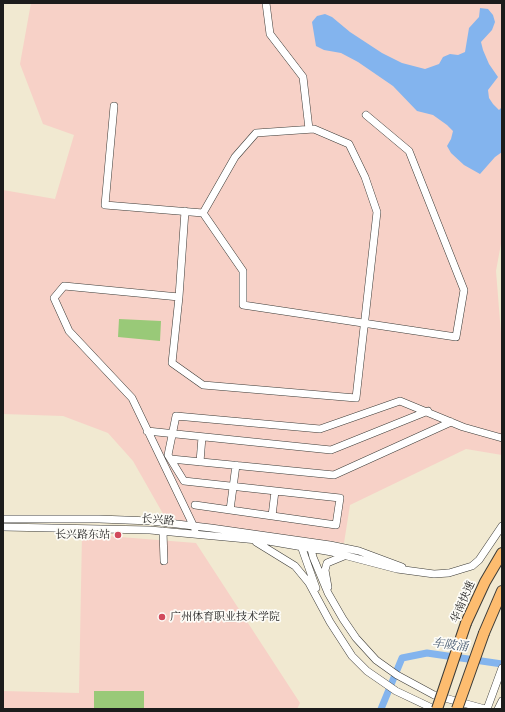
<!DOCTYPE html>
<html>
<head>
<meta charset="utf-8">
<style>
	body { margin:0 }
	#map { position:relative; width:505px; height:712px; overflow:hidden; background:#f1e9d1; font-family:"Libre Caslon Text",serif }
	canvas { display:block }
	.frame { position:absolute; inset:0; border:4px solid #1c1c1c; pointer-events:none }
</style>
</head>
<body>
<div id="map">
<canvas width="505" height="712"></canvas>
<div class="frame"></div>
</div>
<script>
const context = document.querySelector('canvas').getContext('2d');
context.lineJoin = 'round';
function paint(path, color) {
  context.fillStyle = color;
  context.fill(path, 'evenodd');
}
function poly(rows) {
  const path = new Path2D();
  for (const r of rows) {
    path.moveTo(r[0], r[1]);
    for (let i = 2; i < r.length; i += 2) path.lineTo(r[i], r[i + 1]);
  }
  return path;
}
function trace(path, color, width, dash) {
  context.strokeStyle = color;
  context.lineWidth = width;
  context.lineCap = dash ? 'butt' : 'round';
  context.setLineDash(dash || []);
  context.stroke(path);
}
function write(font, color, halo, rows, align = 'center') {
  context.font = font + ' "Libre Caslon Text","Noto Serif SC",serif';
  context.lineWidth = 3.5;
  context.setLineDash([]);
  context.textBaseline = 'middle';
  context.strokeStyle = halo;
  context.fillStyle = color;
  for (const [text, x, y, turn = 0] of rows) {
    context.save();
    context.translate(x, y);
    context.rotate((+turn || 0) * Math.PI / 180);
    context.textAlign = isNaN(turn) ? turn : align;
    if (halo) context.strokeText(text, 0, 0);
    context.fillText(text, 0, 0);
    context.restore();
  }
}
paint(poly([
	[31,3,502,3,502,238,496,271,502,346,502,455,466,449,350,505,344,543,166,519,133,461,108,433,63,416,3,414,3,190,55,199,74,135,43,124,20,64],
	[82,534,196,543,300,703,297,709,3,709,3,691,79,693]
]), '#f7d1c7');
paint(poly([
	[119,319,161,321,160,341,118,337],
	[94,691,144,691,144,709,94,709]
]), '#99c978');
paint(poly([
	[480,8,488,9,493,15,495,22,492,30,481,42,483,50,489,64,498,77,488,90,489,98,493,104,499,110,502,107,502,152,495,157,480,174,464,165,451,153,447,146,451,139,453,131,447,125,433,115,417,111,393,86,358,62,341,53,324,50,316,46,312,22,317,16,325,14,332,17,350,32,382,53,402,63,425,69,439,64,443,57,450,54,458,55,465,52,469,28,479,17]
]), '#83b4ee');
trace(poly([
	[381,709,402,658,427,653,502,664]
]), '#83b4ee', 7);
const minor = poly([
	[266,3,270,34,303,77,309,129],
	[114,106,105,205,203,213,235,157,256,133,314,129,349,144,365,177,377,212,356,398,203,385,172,363,179,297,185,211],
	[203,213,243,271,243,305,456,337,464,290,409,151,366,115],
	[179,297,64,286,54,298,69,331,132,398,195,529],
	[147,431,331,450,428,411],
	[171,459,334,475,451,422],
	[200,462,202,437],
	[195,505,336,525,340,498,184,481,168,455,176,416,320,429,400,401,463,427,502,438],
	[230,510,236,465],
	[272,516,275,491],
	[3,519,99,519,151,521,211,528,330,545,359,551,402,567],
	[3,527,150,530,268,541,332,552,397,569,434,574,449,573,472,566,479,560,502,526],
	[163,531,164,561],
	[256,542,295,566,309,583,330,622,352,656,367,671,396,691,434,709],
	[300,543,316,588],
	[310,545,313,557,328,593,343,619,356,638,376,660,397,675,434,695,485,709],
	[328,587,325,570,327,563,344,556],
	[487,709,502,668],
	[498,709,502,701]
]);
const highway = poly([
	[466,623,485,582,502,553],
	[484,633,502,591]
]);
trace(minor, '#3c3b37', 8);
trace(highway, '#3c3b37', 12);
trace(minor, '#fff', 7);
trace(highway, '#fdbc6f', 10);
const highwayBridge = poly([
	[437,709,466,623],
	[457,709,484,633]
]);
trace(highwayBridge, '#3c3b37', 12, []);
trace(highwayBridge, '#fdbc6f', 10);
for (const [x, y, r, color] of [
	[118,535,4,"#d1495b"],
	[162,617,4,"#d1495b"]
]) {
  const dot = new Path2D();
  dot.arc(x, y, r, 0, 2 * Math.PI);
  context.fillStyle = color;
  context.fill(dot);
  trace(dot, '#fdfcf7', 1.5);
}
write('11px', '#1c1c1c', '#fdfcf7', [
	["长兴路",158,520,5],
	["华南快速",463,602,-67]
]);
write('11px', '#1c1c1c', '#fdfcf7', [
	["长兴路东站",110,535],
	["广州体育职业技术学院",170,617,"left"]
], 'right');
write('italic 12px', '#455970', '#fdfcf7', [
	["车陂涌",450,645,7]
]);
</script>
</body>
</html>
